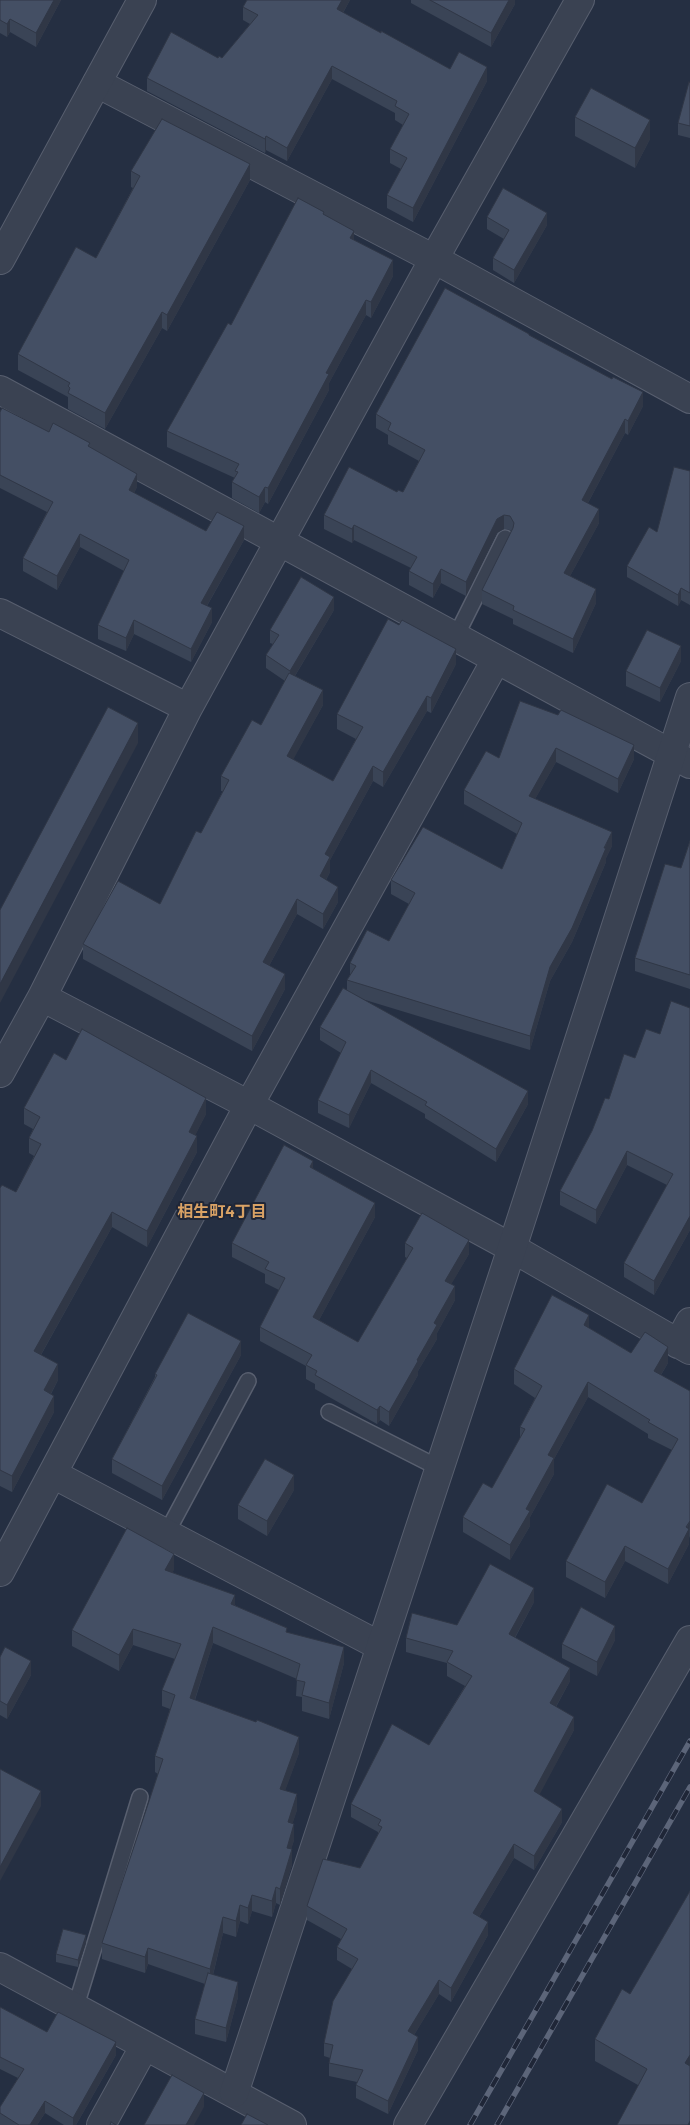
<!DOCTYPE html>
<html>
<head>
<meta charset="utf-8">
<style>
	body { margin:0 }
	canvas { display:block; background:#252f42 }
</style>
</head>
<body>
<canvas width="690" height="2125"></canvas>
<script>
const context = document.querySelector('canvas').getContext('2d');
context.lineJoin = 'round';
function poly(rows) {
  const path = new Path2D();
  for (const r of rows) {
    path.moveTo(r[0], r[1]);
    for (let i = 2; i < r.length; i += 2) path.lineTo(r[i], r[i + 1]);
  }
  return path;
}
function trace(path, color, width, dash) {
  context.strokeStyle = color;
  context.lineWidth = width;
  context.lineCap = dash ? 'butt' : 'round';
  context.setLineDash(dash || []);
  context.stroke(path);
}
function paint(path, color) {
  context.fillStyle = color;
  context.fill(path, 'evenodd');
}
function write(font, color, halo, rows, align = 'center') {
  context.font = font + ' Barlow,"Noto Sans JP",sans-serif';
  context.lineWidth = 4;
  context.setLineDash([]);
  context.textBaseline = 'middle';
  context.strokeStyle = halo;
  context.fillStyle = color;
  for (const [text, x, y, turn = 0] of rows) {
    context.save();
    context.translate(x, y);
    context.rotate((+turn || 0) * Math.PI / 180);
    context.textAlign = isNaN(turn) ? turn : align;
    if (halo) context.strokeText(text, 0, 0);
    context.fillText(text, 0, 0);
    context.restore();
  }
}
const service = poly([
	[455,638,505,538],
	[329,1412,439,1468],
	[166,1534,248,1381],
	[75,2009,140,1797]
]);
const minor = poly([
	[97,83,434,259,690,399],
	[0,390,690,764],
	[0,613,188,708],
	[42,997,249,1105,512,1248,690,1350],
	[0,1073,42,997,188,708,434,259,580,0],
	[678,1344,690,1322],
	[53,1474,380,1646],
	[0,1572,249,1105,496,660],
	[0,1967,292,2125],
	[101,2125,144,2047],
	[408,2125,690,1640]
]);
const tertiary = poly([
	[0,260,142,0],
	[234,2093,512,1248,690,697]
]);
trace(service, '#585f6f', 18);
trace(minor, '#585f6f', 30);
trace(tertiary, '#585f6f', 30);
trace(service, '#3a4252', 15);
trace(minor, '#3a4252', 28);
trace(tertiary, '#3a4252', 28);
const rail = poly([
	[470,2125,690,1741],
	[497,2125,690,1787]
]);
trace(rail, '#5c6579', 5.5);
trace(rail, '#1f2637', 4, [11]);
paint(poly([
	[0,0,61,0,36,47,10,32,7,37,0,33],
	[247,0,350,0,343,13,450,69,487,81,413,222,387,208,387,195,401,169,390,163,390,149,403,125,395,120,395,113,332,79,287,161,266,150,265,153,147,91,147,78,218,58,222,58,250,24,243,20,243,7],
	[411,0,515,0,515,4,491,47,411,3],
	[690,83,690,138,678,135,678,123],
	[575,117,650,139,635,168,575,136],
	[131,171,250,180,167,331,162,328,105,429,68,409,68,397,18,370,18,354,96,258,133,188,131,187],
	[324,214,354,240,393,276,371,318,366,315,329,383,329,390,268,504,265,502,259,513,232,498,232,482,235,478,167,447,167,431,231,325],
	[487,217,547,225,514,283,493,270,493,258,504,239,487,229],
	[529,336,643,406,628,435,625,433,588,503,599,523,570,576,596,603,573,653,513,624,513,619,482,604,482,590,511,532,510,530,504,529,497,533,466,596,441,583,433,598,409,585,409,571,411,568,354,540,352,543,324,529,324,515,397,492,403,492,419,461,388,444,388,435,376,428,376,414],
	[0,412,49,432,90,446,137,487,134,493,206,531,244,540,207,606,212,622,191,662,134,634,126,651,98,639,98,625,124,571,80,547,57,590,23,571,23,558,47,512,0,488],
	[690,471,690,605,681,600,678,606,627,577,627,566,657,532],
	[334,610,295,676,323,705,293,759,333,781,356,739,337,729,337,714,456,664,431,713,427,711,383,787,373,781,330,860,330,872,326,880,338,902,323,929,297,914,269,966,285,989,252,1051,83,959,83,944,160,904,201,833,223,791,221,791,221,776,261,725,285,681,266,668,266,655,273,644,270,643,270,630],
	[681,661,660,702,626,686,626,671],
	[520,701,634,759,618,793,556,762,535,799,612,846,606,858,606,862,572,942,550,981,530,1050,362,999,528,1104,496,1162,425,1118,425,1114,371,1083,349,1128,318,1113,318,1100,341,1053,320,1040,320,1027,347,991,347,980,350,975,350,963,389,941,409,904,391,894,391,880,502,869,517,834,464,804,464,790,499,758],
	[690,841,690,989,635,971,635,958,681,868],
	[690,1008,690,1230,654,1295,624,1277,624,1263,667,1185,627,1165,596,1224,560,1205,560,1191,609,1099,635,1058,660,1034],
	[66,1060,206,1114,195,1135,197,1152,147,1247,112,1227,41,1355,58,1380,51,1394,54,1412,12,1492,0,1486,0,1188,16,1192,34,1156,29,1153,29,1138,33,1129,24,1124,24,1108],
	[313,1169,375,1217,319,1320,358,1342,407,1258,405,1257,405,1243,469,1254,451,1284,455,1300,437,1333,437,1339,418,1371,418,1375,389,1426,380,1420,377,1424,315,1389,315,1384,306,1379,306,1366,260,1341,260,1327,279,1290,265,1283,265,1274,232,1257,232,1243],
	[589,1328,631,1353,668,1363,661,1375,690,1391,690,1536,689,1538,689,1544,668,1584,625,1561,605,1598,566,1577,566,1561,642,1503,672,1450,648,1438,648,1434,588,1397,554,1459,554,1474,530,1517,530,1526,510,1560,463,1532,463,1517,492,1488,520,1439,520,1427,535,1398,514,1384,514,1369],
	[241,1355,162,1500,112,1473,112,1459,155,1377,155,1374],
	[294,1490,267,1536,238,1519,238,1505],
	[174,1570,172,1572,344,1663,329,1719,302,1711,302,1697,296,1696,297,1679,213,1643,195,1700,299,1753,285,1790,297,1810,292,1824,294,1840,291,1849,292,1865,280,1905,276,1903,272,1917,252,1911,248,1924,240,1921,236,1937,223,1933,213,1975,238,1997,226,2042,195,2034,195,2019,205,1984,148,1964,145,1973,102,1959,102,1943,158,1774,155,1772,155,1756,170,1709,162,1706,162,1690,175,1659,133,1645,119,1671,72,1646,72,1630],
	[534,1602,515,1638,570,1681,556,1707,574,1730,539,1794,562,1822,534,1870,514,1858,479,1917,488,1935,451,2002,439,1994,414,2035,418,2050,388,2114,356,2098,356,2085,357,2082,329,2076,329,2063,330,2058,324,2056,324,2043,352,1969,337,1960,337,1947,341,1939,307,1920,307,1906,360,1868,378,1835,378,1832,351,1817,351,1804,429,1745,465,1686,447,1676,447,1663,406,1652,406,1638,457,1625],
	[615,1640,597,1676,562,1658,562,1644],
	[0,1657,31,1675,7,1719,0,1715],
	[86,1943,78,1967,56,1962,56,1954],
	[630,1994,690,2125,638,2085,595,2061,595,2039],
	[0,2007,47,2032,116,2055,76,2125,64,2125,45,2113,37,2125,0,2125,0,2107,18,2078,0,2069]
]), '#3a4456');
paint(poly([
	[54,0,61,0,36,47,36,33],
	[342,0,350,0,337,23,337,9],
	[509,0,515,0,515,4,491,47,491,33],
	[10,19,10,32,7,37,7,24],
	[332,66,332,79,287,161,287,148],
	[487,67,487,81,413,222,413,208],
	[650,120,650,139,635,168,635,148],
	[266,136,266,150,265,153,265,139],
	[250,164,250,180,167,331,167,315],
	[547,213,547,225,514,283,514,270],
	[354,231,354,247,350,238],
	[393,260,393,276,371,318,371,302],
	[366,300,366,315,329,383,329,390,268,504,268,488,326,373],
	[162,312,162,328,105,429,105,413],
	[643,392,643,406,628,435,628,421],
	[625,419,625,433,582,514,582,500],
	[137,474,137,487,129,503,129,490],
	[265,487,265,502,259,513,259,497],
	[599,509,599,523,564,587,564,573],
	[504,515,504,529,497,533,466,596,466,582,497,519],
	[354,525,354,540,352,543,352,529],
	[244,526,244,540,201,616,201,603],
	[80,534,80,547,57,590,57,576],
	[441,569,441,583,433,598,433,584],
	[681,588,681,600,678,606,678,595],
	[596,589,596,603,573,653,573,639],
	[334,597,334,610,290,684,290,671],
	[212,608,212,622,191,662,191,649],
	[134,620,134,634,126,651,126,638],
	[681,646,681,661,660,702,660,688],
	[456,649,456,664,431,713,431,698],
	[323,690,323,705,287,771,287,756],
	[427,696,427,711,383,787,383,772],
	[138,723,138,743,0,1003,0,984],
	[634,745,634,759,618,793,618,779],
	[556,748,556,762,529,810,529,796],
	[373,766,373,781,330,860,330,872,320,891,320,876,325,854],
	[612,832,612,846,606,858,606,862,572,942,550,981,530,1050,530,1036,550,967],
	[338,887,338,902,323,929,323,914],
	[297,899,297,914,263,977,263,962],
	[285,974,285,989,252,1051,252,1036],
	[371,1070,371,1083,349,1128,349,1115],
	[528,1091,528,1104,496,1162,496,1149],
	[206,1098,206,1114,189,1148,189,1132],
	[197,1136,197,1152,147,1247,147,1231],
	[627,1151,627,1165,596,1224,596,1210],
	[313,1161,313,1175,310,1167],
	[375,1203,375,1217,313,1331,313,1317],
	[112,1212,112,1227,34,1367,34,1351],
	[690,1216,690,1230,654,1295,654,1281],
	[469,1240,469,1254,445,1295,445,1281],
	[455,1286,455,1300,437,1333,437,1339,418,1371,418,1375,389,1426,389,1412,417,1360,434,1323],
	[589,1315,589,1330,584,1325],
	[241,1341,241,1355,162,1500,162,1486],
	[668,1347,668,1363,654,1386,654,1371],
	[58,1364,58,1380,44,1406,44,1390],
	[588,1382,588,1397,554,1459,554,1474,530,1517,530,1526,510,1560,510,1545,526,1509,548,1455],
	[54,1396,54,1412,12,1492,12,1476],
	[380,1406,380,1420,377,1424,377,1410],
	[294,1475,294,1490,267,1536,267,1521],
	[690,1521,689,1544,668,1584,668,1569],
	[625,1546,625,1561,605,1598,605,1582],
	[174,1554,174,1570,165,1586,165,1570],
	[534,1588,534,1602,509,1648,509,1634],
	[235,1595,235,1612,231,1604],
	[615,1626,615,1640,597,1676,597,1662],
	[213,1627,213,1643,190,1714,190,1698],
	[133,1629,133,1645,119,1671,119,1655],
	[344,1647,344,1663,329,1719,329,1703],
	[31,1661,31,1675,7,1719,7,1705],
	[570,1668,570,1681,550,1717,550,1703],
	[574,1717,574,1730,534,1805,534,1791],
	[299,1737,299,1753,280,1805,280,1789],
	[41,1791,41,1806,0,1881,0,1867],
	[297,1794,297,1810,288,1838,288,1822],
	[562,1809,562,1822,534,1870,534,1856],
	[294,1824,294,1840,287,1864,287,1848],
	[514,1844,514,1858,473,1927,473,1913],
	[292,1849,292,1865,280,1905,280,1889],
	[276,1887,276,1903,272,1917,272,1901],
	[252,1895,252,1911,248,1924,248,1908],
	[240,1905,240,1921,236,1937,236,1921],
	[223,1917,223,1933,210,1986,210,1969],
	[488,1922,488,1935,451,2002,451,1988],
	[86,1935,86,1943,78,1967,78,1960],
	[148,1948,148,1964,145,1973,145,1957],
	[439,1980,439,1994,408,2045,408,2031],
	[238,1982,238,1997,226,2042,226,2028],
	[418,2037,418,2050,388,2114,388,2101],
	[116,2042,116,2055,76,2125,73,2125,73,2118],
	[690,2055,690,2076,685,2063],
	[204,2093,204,2107,194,2125,186,2125],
	[45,2101,45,2113,37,2125,30,2125]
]), '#303746');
const building = poly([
	[0,0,54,0,36,33,10,19,7,24,0,20,0,0],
	[247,0,342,0,337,9,381,33,381,31,450,69,459,52,487,67,413,208,387,195,407,158,390,149,409,114,395,106,397,101,332,66,287,148,266,136,265,139,147,78,171,32,218,58,219,56,222,58,258,15,243,7,247,0],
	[430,0,509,0,491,33,430,0],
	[689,82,690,83,690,126,678,123,689,82],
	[591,88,650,120,635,148,575,117,591,88],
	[162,119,250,164,167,315,162,312,105,413,68,393,70,388,68,386,70,383,18,354,76,247,96,258,140,176,131,171,162,119],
	[503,188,547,213,514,270,493,258,509,230,487,217,503,188],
	[298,198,324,212,323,214,354,231,350,238,393,260,371,302,366,300,326,373,329,374,268,488,265,487,259,497,232,482,238,472,235,471,239,464,167,431,228,323,231,325,298,198],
	[445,288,529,334,529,335,612,379,613,377,643,392,628,421,625,419,582,500,599,509,564,573,596,589,573,639,513,610,514,606,482,590,513,528,514,523,510,516,504,515,497,519,466,582,441,569,433,584,409,571,417,557,354,525,352,529,324,515,349,467,397,492,398,490,403,492,425,450,388,430,391,423,376,414,445,288],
	[2,408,49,432,53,423,90,443,88,446,137,474,129,490,206,531,217,512,244,526,201,603,212,608,191,649,134,620,126,638,98,625,129,560,80,534,57,576,23,558,53,502,0,475,0,412,2,408],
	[674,467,690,471,690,593,681,588,678,595,627,566,649,527,657,532,674,467],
	[301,577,334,597,290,671,266,655,279,635,270,630,301,577],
	[388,619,399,625,402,620,456,649,431,698,427,696,383,772,373,766,325,854,330,857,320,876,338,887,323,914,297,899,263,962,285,974,252,1036,83,944,118,881,160,904,196,831,201,833,229,780,221,776,252,720,261,725,289,673,323,690,287,756,333,781,363,727,337,714,388,619],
	[647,630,681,646,660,688,626,671,647,630],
	[520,701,558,715,561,710,634,745,618,779,556,748,529,796,612,832,604,848,606,848,572,928,550,967,530,1036,347,980,356,966,350,963,367,930,389,941,415,893,391,880,423,827,502,869,522,823,464,790,486,751,499,758,520,701],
	[108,707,138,723,0,984,0,910,108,707],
	[690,841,690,975,635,958,665,864,681,868,690,841],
	[343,988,528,1091,496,1149,425,1105,427,1102,371,1070,349,1115,318,1100,346,1042,320,1027,343,988],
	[671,1001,690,1008,690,1216,654,1281,624,1263,673,1174,627,1151,596,1210,560,1191,592,1131,605,1098,609,1099,624,1054,635,1058,646,1029,660,1034,671,1001],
	[82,1029,206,1098,189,1132,197,1136,147,1231,112,1212,34,1351,58,1364,44,1390,54,1396,12,1476,0,1470,0,1188,2,1185,16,1192,41,1144,29,1138,40,1117,24,1108,54,1053,66,1060,82,1029],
	[284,1145,313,1161,310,1167,375,1203,313,1317,358,1342,413,1248,405,1243,422,1213,469,1240,445,1281,455,1286,434,1323,437,1325,417,1360,418,1361,389,1412,380,1406,377,1410,315,1375,317,1371,306,1365,312,1355,260,1327,285,1278,265,1269,269,1262,232,1243,284,1145],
	[552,1295,589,1315,584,1325,631,1353,645,1332,668,1347,654,1371,690,1391,690,1521,686,1527,689,1529,668,1569,625,1546,605,1582,566,1561,607,1484,642,1503,678,1439,648,1422,650,1420,588,1382,548,1455,554,1458,526,1509,530,1511,510,1545,463,1517,483,1483,492,1488,525,1429,520,1427,542,1386,514,1369,552,1295],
	[188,1313,241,1341,162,1486,112,1459,157,1375,155,1374,188,1313],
	[265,1459,294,1475,267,1521,238,1505,265,1459],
	[127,1528,174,1554,165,1570,235,1595,231,1604,287,1628,286,1632,344,1647,329,1703,302,1695,305,1682,296,1680,300,1664,213,1627,190,1698,256,1722,257,1720,299,1737,280,1789,297,1794,288,1822,294,1824,287,1848,292,1849,280,1889,276,1887,272,1901,252,1895,248,1908,240,1905,236,1921,223,1917,210,1969,148,1948,145,1957,102,1943,163,1759,155,1756,175,1695,162,1690,181,1644,133,1629,119,1655,72,1630,127,1528],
	[490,1564,534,1588,509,1634,570,1668,550,1703,574,1717,534,1791,562,1809,534,1856,514,1844,473,1913,488,1922,451,1988,439,1980,408,2031,418,2037,388,2101,356,2085,363,2070,329,2063,333,2045,324,2043,333,2001,358,1959,337,1947,347,1929,307,1906,323,1859,360,1868,382,1827,378,1825,381,1820,351,1804,392,1724,429,1745,472,1676,447,1662,453,1651,406,1638,412,1613,457,1625,490,1564],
	[581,1607,615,1626,597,1662,562,1644,581,1607],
	[5,1647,31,1661,7,1705,0,1701,0,1657,5,1647],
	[0,1769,41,1791,0,1867,0,1769],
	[690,1891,690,2055,685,2063,690,2066,690,2121,688,2125,617,2125,647,2069,595,2039,622,1989,630,1994,690,1891],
	[63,1929,86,1935,78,1960,56,1954,63,1929],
	[208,1973,238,1982,226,2028,195,2019,208,1973],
	[0,2007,47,2032,58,2012,116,2042,73,2118,45,2101,30,2125,19,2125,0,2113,0,2107,24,2069,0,2057,0,2007],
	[172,2075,204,2093,186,2125,144,2125,172,2075],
	[247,2114,268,2125,241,2125,247,2114],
	[111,2122,116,2125,110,2125,111,2122]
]);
paint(building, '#444f64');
trace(building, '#303746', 1);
write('bold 16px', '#d9a265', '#1f2637', [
	["相生町4丁目",222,1212]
]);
</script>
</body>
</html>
